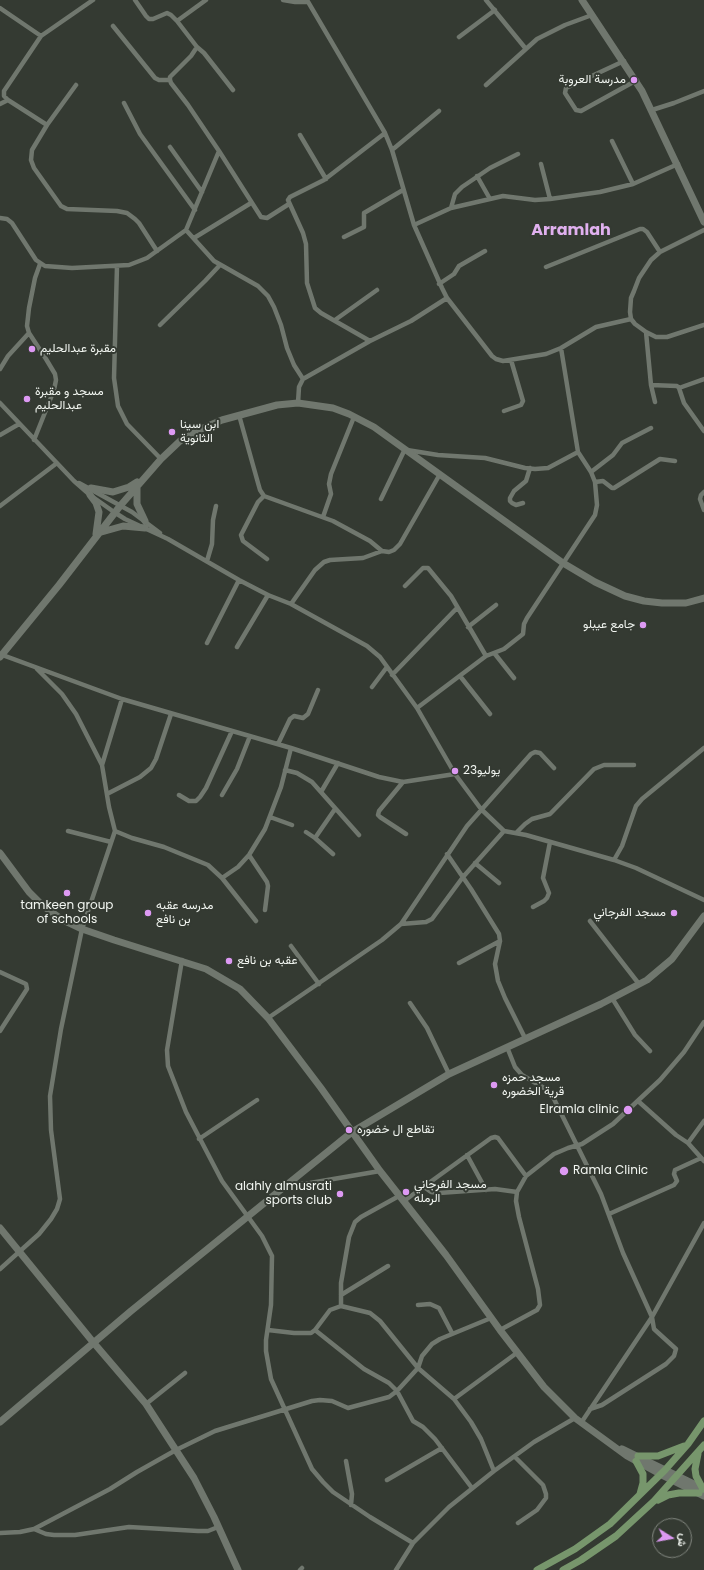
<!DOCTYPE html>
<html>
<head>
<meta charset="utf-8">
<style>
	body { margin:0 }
	#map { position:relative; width:704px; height:1570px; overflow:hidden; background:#343a32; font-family:Poppins,Vazirmatn,sans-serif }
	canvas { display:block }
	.north { position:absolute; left:652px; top:1518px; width:40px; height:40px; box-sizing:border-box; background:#343a32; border:1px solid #80857e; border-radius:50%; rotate:101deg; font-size:11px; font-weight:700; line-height:16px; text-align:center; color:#f2f6f1 }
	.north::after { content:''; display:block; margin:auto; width:14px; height:18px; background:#dd99f3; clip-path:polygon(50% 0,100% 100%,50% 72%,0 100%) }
</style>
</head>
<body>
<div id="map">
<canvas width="704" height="1570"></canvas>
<div class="north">ش</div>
</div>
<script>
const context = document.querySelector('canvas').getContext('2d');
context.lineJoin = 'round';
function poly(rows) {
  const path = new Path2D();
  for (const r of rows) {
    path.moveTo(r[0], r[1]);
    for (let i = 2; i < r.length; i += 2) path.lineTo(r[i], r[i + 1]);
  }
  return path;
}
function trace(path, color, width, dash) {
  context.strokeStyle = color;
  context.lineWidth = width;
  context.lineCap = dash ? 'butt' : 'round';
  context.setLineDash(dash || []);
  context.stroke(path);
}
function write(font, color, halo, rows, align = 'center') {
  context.font = font + ' Poppins,Vazirmatn,sans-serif';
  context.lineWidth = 4;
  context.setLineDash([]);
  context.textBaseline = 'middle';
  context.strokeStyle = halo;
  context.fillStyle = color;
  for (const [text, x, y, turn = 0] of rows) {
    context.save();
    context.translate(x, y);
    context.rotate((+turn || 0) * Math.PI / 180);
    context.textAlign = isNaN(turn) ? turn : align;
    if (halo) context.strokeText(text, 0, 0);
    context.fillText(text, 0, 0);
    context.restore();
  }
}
trace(poly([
	[135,0,146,16,149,19,153,19,167,13,171,15,177,21,206,0],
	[283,0,295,2,308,2],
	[307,0,385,133,392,150,414,225,442,288,447,298,492,356,496,359,503,361,546,354,561,348,596,327,631,319],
	[486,0,526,49],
	[0,8,41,36,93,0],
	[113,26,155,78,159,80,170,80],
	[41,36,4,91,4,96,8,100,47,125,32,150,31,160,34,168,61,206,67,209,117,211,127,213,135,219,139,223,157,251],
	[459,37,495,10],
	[197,47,204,53,233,90],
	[624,61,566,88,565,93,576,110,581,111,637,80],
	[170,80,170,77,191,56,197,47,177,21],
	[486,85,537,39,565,25,592,15],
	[124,103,140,134,195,210],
	[0,104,8,100],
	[652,110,674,103,704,91],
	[47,125,76,85],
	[300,135,326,179],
	[612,141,633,184],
	[170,147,202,192],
	[392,150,439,111],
	[219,151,261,217,267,218,289,204],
	[541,164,550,199],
	[477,176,490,199],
	[451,208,455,194,462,187,490,168,518,154],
	[0,218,7,219,12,223,36,260,45,266,72,268,129,265,147,258,186,230,219,151,188,105,171,83,170,80],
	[414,225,451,208,503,196,535,200,550,199,600,192,633,184,678,164],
	[186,230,214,261,258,286,268,296,274,307,281,325,287,348,294,365,303,379],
	[704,230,660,252,651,260,639,278,634,291,631,298,630,312,631,319,635,324,646,332,656,337,667,337,704,325],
	[344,237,364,227,364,213,403,190],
	[194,238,251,203],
	[117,266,114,378,118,406,127,424,161,459],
	[546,267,640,229,643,229,647,232,660,252],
	[439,284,454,274,459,266,485,251],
	[335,320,377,290],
	[160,325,205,281,220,265],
	[646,332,651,385,655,402],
	[370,341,321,313,315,308,307,283,306,244,303,233,288,200,290,197,324,180,385,133],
	[0,369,8,356,29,333],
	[651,385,677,386,679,388,684,403,704,431],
	[679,388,704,379],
	[0,403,74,481,90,495,114,512,125,519,168,539,239,580,268,595,291,604,367,646,380,657,417,708,455,774,481,809,504,831,526,835,614,860,636,868,704,900],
	[298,403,299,387,303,379,370,341,411,321,447,298],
	[504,411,521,405,523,401,511,360],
	[239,415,258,483,260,490,264,496,333,521,370,541,382,551],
	[0,435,19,424],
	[34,440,54,390,56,380,55,374,46,359,29,333,27,326,29,308,35,278,40,264],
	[407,450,438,455,485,458,525,468,535,469,548,468,578,452],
	[591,472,613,455,622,443,651,428],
	[595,482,603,481,612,488,614,488,660,459,675,461],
	[79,483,132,512,160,533],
	[704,492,701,495,700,499,704,510],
	[264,496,258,502,241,535,243,541,267,559],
	[381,499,405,449],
	[523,503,516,505,512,503,510,501,510,498,514,491,526,481,530,468],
	[0,506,57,463],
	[323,517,331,494,329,484,331,474,354,417],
	[207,561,212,544,213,520,216,506],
	[405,586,423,568,428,568,451,596,486,656],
	[291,604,315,570,324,562,330,560,363,558,382,551,389,552,394,550,400,544,440,474],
	[468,627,496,605],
	[207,643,239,580],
	[237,647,268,595],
	[0,654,122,699,291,748,379,777,403,782,455,774],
	[495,654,514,678],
	[37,669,62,694,76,714,102,765],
	[392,675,457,608],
	[460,676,490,714],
	[372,687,387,667],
	[417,708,486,656,504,649,523,634,524,624,527,618,595,515,597,505,595,482,591,472,578,452,561,348],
	[278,744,290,719,294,716,303,718,308,714,318,690],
	[285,770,297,773,312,782,359,835],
	[403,782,379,811,378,815,380,817,406,834],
	[321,792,338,763],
	[107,794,140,777,151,768,156,759,171,714],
	[179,795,189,801,196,801,200,797,206,788,232,731],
	[222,795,237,769,250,736],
	[270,817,292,825],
	[68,831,111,842],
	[115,831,132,838,164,847,208,865,222,878,256,921],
	[306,832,315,838],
	[516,833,525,824,532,819,550,814,594,769,604,765,634,765],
	[333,854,315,838,335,809],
	[447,854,471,889,499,934,500,941,495,964,498,981,505,998,525,1038],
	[249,855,267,882,268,886,265,910],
	[614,860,622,846,636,806,642,799,704,748],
	[475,863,499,883],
	[222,878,238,867,249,855,265,829,281,787,291,748],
	[533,907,544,901,547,898,549,893,543,878,550,842],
	[590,921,639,984],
	[401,924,426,922,432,919,463,877,504,831],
	[291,946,319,984],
	[182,960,167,1050,168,1066,186,1112,222,1181,262,1236,272,1256,271,1305,266,1340,266,1351,271,1379,312,1469,323,1482,333,1492,370,1517,413,1543],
	[459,963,500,941],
	[0,972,26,984,27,989,0,1031],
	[612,998,635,1035,650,1051],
	[410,1003,427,1028,449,1074],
	[268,1018,382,940,401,924,467,826,531,754,535,752,540,753,554,768],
	[507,1047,515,1067,522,1075,544,1088,554,1099,601,1194,623,1253,652,1317,654,1329,676,1349,674,1356,666,1364,602,1405,590,1409],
	[638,1101,676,1135,688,1143,704,1161],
	[199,1139,257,1100],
	[688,1143,704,1121],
	[467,1155,486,1190],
	[287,1185,310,1183,380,1171],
	[424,1187,431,1192,439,1193,495,1189,517,1192],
	[404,1201,491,1138,495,1137,498,1138,526,1176],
	[609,1214,674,1185,677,1181,674,1174,675,1170,701,1158],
	[0,1269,39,1234,51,1219,57,1209,60,1199,51,1130,50,1096,61,1029,82,929,115,831,109,807,102,765,122,699],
	[341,1295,388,1266],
	[418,1305,430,1304,439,1308,452,1333],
	[341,1306,341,1283,349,1237,355,1222,361,1217,399,1196],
	[268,1330,294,1333,311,1333,315,1330,330,1310,341,1306,370,1313,380,1321,418,1368,454,1399],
	[315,1330,364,1369,389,1383,397,1391,413,1421,423,1427,435,1439,472,1488],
	[500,1330,537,1310,540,1305,538,1289,519,1217,516,1201,517,1192,526,1176,554,1154,568,1148,582,1144,613,1124,660,1080,684,1052,704,1022],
	[146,1404,185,1373],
	[581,1423,652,1317,704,1223],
	[515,1457,543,1485,546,1494,546,1498,537,1510,518,1523],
	[346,1461,352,1494,351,1505],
	[494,1471,481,1439,471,1422,454,1399,518,1352],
	[387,1480,442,1448],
	[34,1529,46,1534,54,1535,75,1535,129,1527,198,1531,208,1531,218,1527],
	[0,1533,20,1532,34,1529,110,1489,137,1472,176,1450,215,1431,312,1401,320,1400,332,1401,348,1408,389,1397,397,1391,418,1368,422,1356,432,1344,440,1339,491,1318],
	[300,1570,302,1568],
	[396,1570,413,1543,449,1507,494,1471,534,1442,575,1418]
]), '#70776e', 4.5);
trace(poly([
	[582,0,642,91,704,222],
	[137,486,137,504,145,521],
	[91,488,113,492,129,487,137,482],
	[90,495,96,503,99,512,96,534],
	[98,533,123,526,145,528],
	[0,657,59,585,120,506,161,459,180,441,201,429,222,420,277,405,298,403,333,408,349,414,374,427,563,563,595,582,625,596,644,601,662,603,686,603,704,598],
	[0,853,29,892,43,906,63,920,82,929,114,940,206,969,240,989,268,1018,321,1088,380,1171,446,1255,500,1330,544,1387,575,1418,627,1456,660,1474,704,1496],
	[0,1228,93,1342,146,1404,194,1478,214,1517,238,1570],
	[0,1422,131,1311,352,1132,449,1074,601,1004,647,980,672,959,704,916],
	[622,1449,704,1489]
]), '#70776e', 7);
trace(poly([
	[698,1454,695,1469,696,1476,703,1489],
	[638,1456,658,1456,684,1446],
	[636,1461,643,1474,643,1483,640,1494],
	[658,1500,668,1495,679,1493,699,1493],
	[537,1570,575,1549,610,1524,665,1470,688,1444,704,1421],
	[563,1570,581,1560,616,1536,654,1501,704,1445]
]), '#77966c', 7);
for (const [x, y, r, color] of [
	[634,80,4,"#dd99f3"],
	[32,349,4,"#dd99f3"],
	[27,399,4,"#dd99f3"],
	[172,432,4,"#dd99f3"],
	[643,625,4,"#dd99f3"],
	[455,771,4,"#dd99f3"],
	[67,893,4,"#dd99f3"],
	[148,913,4,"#dd99f3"],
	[674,913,4,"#dd99f3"],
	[229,961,4,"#dd99f3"],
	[494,1085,4,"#dd99f3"],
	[628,1110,5,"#dd99f3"],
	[349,1130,4,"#dd99f3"],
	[564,1171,5,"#dd99f3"],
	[406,1192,4,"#dd99f3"],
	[340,1194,4,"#dd99f3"]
]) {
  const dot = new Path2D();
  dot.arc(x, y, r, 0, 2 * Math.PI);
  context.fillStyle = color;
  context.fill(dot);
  trace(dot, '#343a32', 1.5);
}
write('12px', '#f2f6f1', '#343a32', [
	["مدرسة العروبة",626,80,"right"],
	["مقبرة عبدالحليم",40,349],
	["مسجد و مقبرة",35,392],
	["عبدالحليم",35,406],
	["ابن سينا",180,425],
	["الثانوية",180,439],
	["جامع عيبلو",635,625,"right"],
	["23يوليو",463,771],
	["tamkeen group",67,906,"center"],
	["of schools",67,920,"center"],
	["مدرسه عقبه",156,906],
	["بن نافع",156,920],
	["مسجد الفرجاني",666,913,"right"],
	["عقبه بن نافع",237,961],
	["مسجد حمزه",502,1078],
	["قرية الخضوره",502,1092],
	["Elramla clinic",619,1110,"right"],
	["تقاطع ال خضوره",357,1130],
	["Ramla Clinic",573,1171],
	["مسجد الفرجاني",414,1185],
	["الرمله",414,1199],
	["alahly almusrati",332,1187,"right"],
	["sports club",332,1201,"right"]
], 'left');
write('bold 16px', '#e0b0ef', '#343a32', [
	["Arramlah",571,231]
]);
</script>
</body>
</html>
